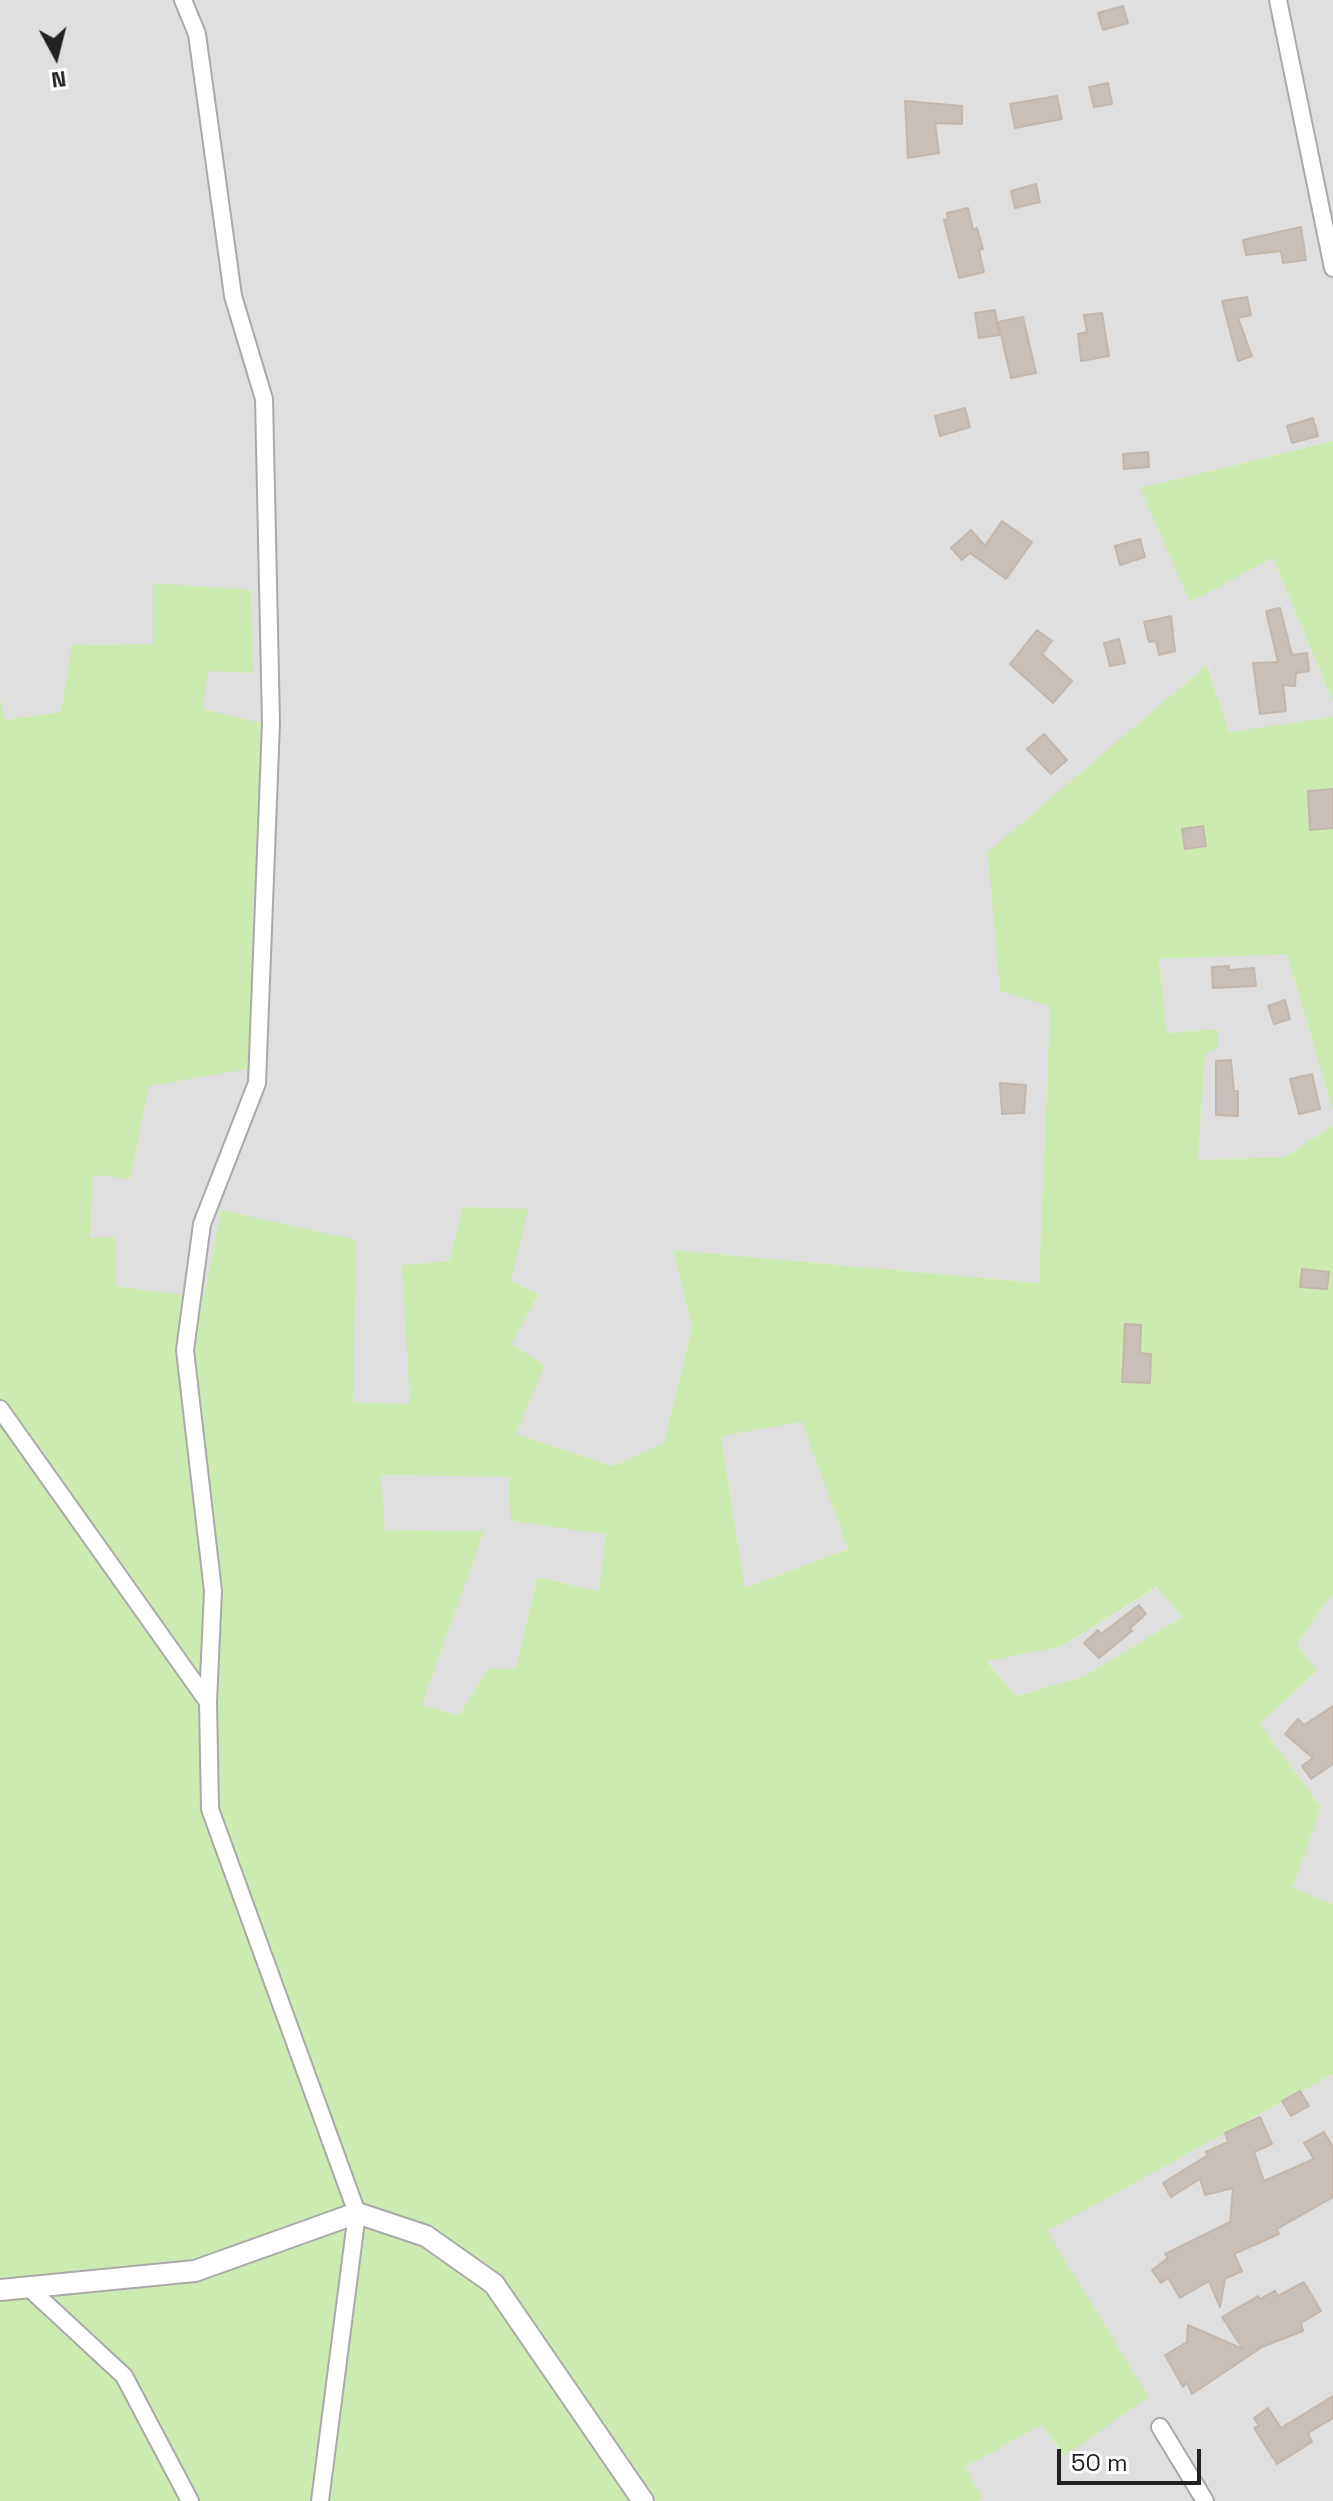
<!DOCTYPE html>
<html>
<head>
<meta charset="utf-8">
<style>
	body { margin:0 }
	#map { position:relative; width:1333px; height:2501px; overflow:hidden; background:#f2efe9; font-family:"Space Grotesk",sans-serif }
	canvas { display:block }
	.north { position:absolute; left:16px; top:16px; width:80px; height:80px; -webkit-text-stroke:6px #fff; paint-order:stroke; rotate:173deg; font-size:22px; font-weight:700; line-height:32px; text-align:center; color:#222 }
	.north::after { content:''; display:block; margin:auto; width:28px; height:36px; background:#222; clip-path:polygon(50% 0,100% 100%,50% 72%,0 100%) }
	.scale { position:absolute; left:1057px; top:2449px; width:144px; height:36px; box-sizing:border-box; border:4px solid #222; border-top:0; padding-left:10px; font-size:24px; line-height:28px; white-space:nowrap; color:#222; -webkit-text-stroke:6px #fff; paint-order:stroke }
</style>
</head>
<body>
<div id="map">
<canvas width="1333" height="2501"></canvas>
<div class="north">N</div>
<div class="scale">50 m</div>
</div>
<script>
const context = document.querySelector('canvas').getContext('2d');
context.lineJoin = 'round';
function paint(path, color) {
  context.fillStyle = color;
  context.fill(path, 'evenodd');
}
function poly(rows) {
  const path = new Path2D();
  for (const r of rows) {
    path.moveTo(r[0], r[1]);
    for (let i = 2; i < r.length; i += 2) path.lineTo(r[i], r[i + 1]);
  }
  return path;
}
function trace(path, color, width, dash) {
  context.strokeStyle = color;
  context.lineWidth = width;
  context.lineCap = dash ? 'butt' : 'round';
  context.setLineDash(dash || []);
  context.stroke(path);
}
paint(poly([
	[0,0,1333,0,1333,441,1140,488,1273,558,1333,702,1333,717,1229,733,1208,666,1050,1006,1039,1283,673,1250,692,1327,664,1443,613,1466,515,1434,545,1365,510,1344,539,1296,511,1281,527,1210,463,1207,449,1261,403,1266,411,1404,353,1402,204,1299,115,1286,90,1238,94,1174,130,1178,149,1086,207,670,254,673,251,591,153,644,73,645,61,712,5,720,0,699],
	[1287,954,1333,1111,1333,1125,1285,1157,1198,1160,1205,1054,1217,1029,1167,1033,1159,958],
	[803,1422,848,1549,745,1588,721,1435],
	[381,1475,509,1477,512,1521,607,1533,599,1591,537,1577,516,1670,488,1669,459,1715,422,1705,483,1532,384,1530],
	[1158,1587,1182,1617,1083,1677,1015,1696,987,1660,1060,1647],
	[1333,1593,1333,1904,1292,1888,1321,1807,1260,1724,1317,1671,1297,1644],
	[1333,2074,1333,2501,978,2501,982,2498,965,2467,1042,2425,1063,2456,1046,2231]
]), '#e0dfdf');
paint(poly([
	[1333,441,1333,702,1273,558,1190,602,1140,488],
	[153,583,251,590,254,673,208,671,203,709,261,723,248,1069,149,1086,130,1179,94,1175,90,1238,115,1237,115,1286,204,1298,221,1210,356,1240,353,1402,410,1404,402,1265,449,1261,463,1207,528,1209,511,1281,539,1295,511,1344,545,1365,516,1434,613,1466,664,1443,692,1327,673,1250,1039,1283,1050,1006,1000,991,988,852,1207,665,1229,732,1333,717,1333,1111,1287,954,1159,959,1167,1033,1218,1029,1218,1048,1205,1054,1198,1160,1285,1157,1333,1125,1333,1593,1297,1644,1317,1671,1260,1724,1321,1807,1293,1888,1333,1904,1333,2074,1047,2231,1149,2397,1064,2456,1042,2425,965,2467,983,2498,978,2501,0,2501,0,699,5,720,61,712,72,645,153,644],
	[802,1422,848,1549,745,1588,721,1436],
	[381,1475,509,1477,511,1521,606,1534,599,1591,537,1577,516,1669,488,1669,459,1715,422,1705,484,1531,385,1530],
	[1157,1587,1182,1617,1083,1677,1016,1696,987,1661,1060,1647]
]), '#cdebb0');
const building = poly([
	[1123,6,1128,23,1103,30,1098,13,1123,6],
	[1108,83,1112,104,1094,107,1089,87,1108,83],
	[1057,96,1062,119,1015,128,1010,104,1057,96],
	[905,101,962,106,962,124,935,123,939,153,908,158,905,101],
	[1036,184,1040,202,1015,208,1011,191,1036,184],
	[968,208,973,230,977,228,983,249,979,250,984,272,959,278,944,220,948,219,947,213,968,208],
	[1301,227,1306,260,1283,263,1281,251,1246,255,1243,240,1301,227],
	[1247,297,1251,315,1238,318,1252,356,1238,361,1222,301,1247,297],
	[995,310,999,335,979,338,975,313,995,310],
	[1102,313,1109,356,1081,361,1078,334,1087,332,1084,315,1102,313],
	[1023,317,1036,373,1011,378,998,322,1023,317],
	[965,408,970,427,940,436,935,416,965,408],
	[1313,418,1318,436,1292,443,1287,426,1313,418],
	[1148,452,1149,467,1124,469,1123,454,1148,452],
	[1002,521,1032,542,1006,579,970,553,962,560,951,548,971,530,985,546,1002,521],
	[1140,539,1145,557,1120,565,1115,546,1140,539],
	[1280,608,1292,655,1307,653,1309,671,1296,673,1295,686,1283,685,1286,711,1260,714,1253,663,1278,662,1266,611,1280,608],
	[1171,616,1175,651,1159,655,1156,641,1149,642,1144,622,1171,616],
	[1037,630,1052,641,1042,654,1072,681,1053,703,1010,664,1037,630],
	[1119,639,1125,663,1110,666,1104,643,1119,639],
	[1044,734,1067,760,1051,774,1027,749,1044,734],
	[1333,789,1333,828,1310,830,1308,791,1333,789],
	[1203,826,1206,846,1185,849,1182,829,1203,826],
	[1229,966,1229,970,1254,968,1256,986,1213,988,1212,967,1229,966],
	[1285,1000,1290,1019,1274,1024,1268,1006,1285,1000],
	[1231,1060,1234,1091,1238,1091,1238,1116,1216,1115,1216,1061,1231,1060],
	[1312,1074,1320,1109,1299,1114,1290,1079,1312,1074],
	[1000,1083,1026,1085,1024,1113,1002,1114,1000,1083],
	[1302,1269,1329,1272,1327,1289,1300,1287,1302,1269],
	[1125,1324,1141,1325,1140,1353,1151,1354,1150,1383,1122,1382,1125,1324],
	[1139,1605,1146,1614,1130,1628,1132,1631,1099,1658,1084,1643,1098,1630,1101,1634,1139,1605],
	[1333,1706,1333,1764,1311,1779,1302,1766,1313,1758,1285,1734,1298,1719,1304,1725,1333,1706],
	[1300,2091,1309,2106,1291,2116,1282,2101,1300,2091],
	[1260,2117,1272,2144,1254,2152,1264,2181,1314,2159,1304,2143,1324,2132,1333,2147,1333,2197,1277,2229,1279,2234,1234,2254,1242,2271,1225,2279,1220,2307,1209,2281,1180,2298,1168,2278,1161,2283,1152,2270,1168,2258,1165,2254,1230,2222,1233,2188,1205,2195,1200,2179,1171,2197,1163,2183,1208,2155,1206,2152,1228,2142,1225,2133,1260,2117],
	[1304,2282,1321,2311,1301,2323,1303,2331,1262,2347,1192,2394,1187,2382,1183,2387,1165,2355,1187,2342,1188,2325,1243,2349,1222,2317,1258,2296,1260,2299,1275,2291,1278,2296,1304,2282],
	[1333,2396,1333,2418,1308,2433,1312,2442,1277,2464,1254,2428,1259,2426,1254,2418,1268,2408,1281,2428,1333,2396]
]);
paint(building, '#c7bfb8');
trace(building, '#c4b6ab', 2);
const minor = poly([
	[183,0,197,34,233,296,264,399,271,723,257,1083,202,1224,185,1350,213,1591,208,1702],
	[1278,0,1333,268],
	[0,1409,208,1702,210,1809,357,2213,320,2501],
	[28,2287,124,2376,190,2501],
	[1160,2427,1205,2501]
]);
const tertiary = poly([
	[0,2290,195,2271,357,2213,426,2236,494,2284,643,2501]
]);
trace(minor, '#a9a9a9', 20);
trace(tertiary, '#a9a9a9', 24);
trace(minor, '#fff', 16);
trace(tertiary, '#fff', 20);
</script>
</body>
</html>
